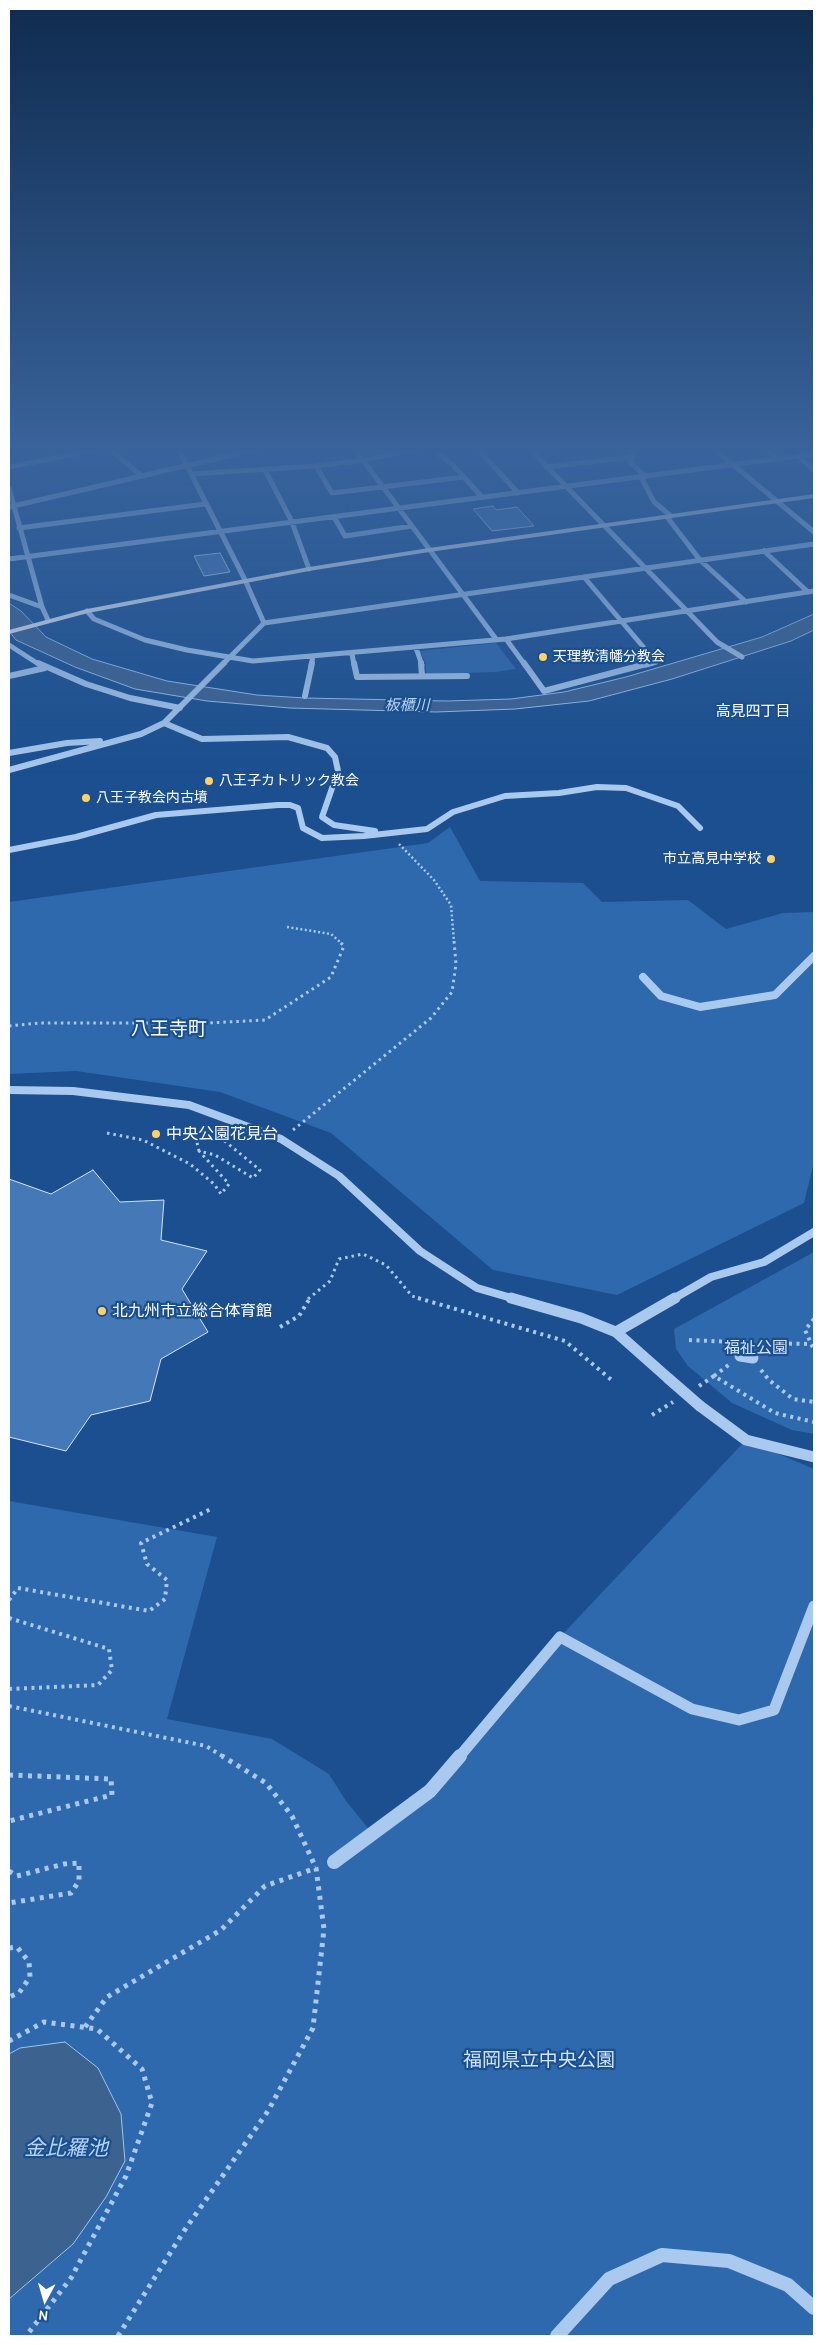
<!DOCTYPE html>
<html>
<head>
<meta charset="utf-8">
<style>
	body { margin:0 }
	#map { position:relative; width:823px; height:2345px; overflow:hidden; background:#1b4f8f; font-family:Karla,sans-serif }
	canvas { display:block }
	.frame { position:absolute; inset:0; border:10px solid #fff; pointer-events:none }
	.north { position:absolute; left:20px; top:2275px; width:50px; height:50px; -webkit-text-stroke:4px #1b4f8f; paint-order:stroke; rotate:186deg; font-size:14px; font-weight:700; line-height:20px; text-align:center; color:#fff }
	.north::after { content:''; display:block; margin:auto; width:18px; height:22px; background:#fff; clip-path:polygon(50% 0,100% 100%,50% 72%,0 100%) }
</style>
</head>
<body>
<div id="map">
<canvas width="823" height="2345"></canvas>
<div class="frame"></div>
<div class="north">N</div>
</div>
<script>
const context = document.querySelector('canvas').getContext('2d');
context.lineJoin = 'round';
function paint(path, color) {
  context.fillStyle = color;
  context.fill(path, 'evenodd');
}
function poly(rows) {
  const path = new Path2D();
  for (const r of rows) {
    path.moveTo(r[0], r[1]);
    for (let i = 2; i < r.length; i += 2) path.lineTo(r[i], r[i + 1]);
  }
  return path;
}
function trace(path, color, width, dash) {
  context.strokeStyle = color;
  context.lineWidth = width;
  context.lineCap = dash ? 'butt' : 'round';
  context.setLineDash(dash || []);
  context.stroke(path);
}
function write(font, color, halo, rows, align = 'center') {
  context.font = font + ' Karla,"Noto Sans JP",sans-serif';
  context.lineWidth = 4.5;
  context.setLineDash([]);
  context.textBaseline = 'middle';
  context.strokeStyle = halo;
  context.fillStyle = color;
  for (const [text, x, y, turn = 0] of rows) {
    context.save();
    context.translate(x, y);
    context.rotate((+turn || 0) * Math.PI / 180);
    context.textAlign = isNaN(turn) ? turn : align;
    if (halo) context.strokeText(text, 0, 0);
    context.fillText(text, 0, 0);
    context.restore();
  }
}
paint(poly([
	[360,448,411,448,367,457],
	[496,643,516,669,495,672,426,674,426,664,420,651],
	[450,827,480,881,583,883,602,902,688,900,726,929,783,913,814,912,813,995,814,996,814,1162,804,1203,617,1295,493,1270,331,1133,220,1092,76,1071,9,1074,9,902,428,843],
	[814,1252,814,1434,792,1430,732,1403,688,1366,676,1349,674,1329],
	[746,1440,814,1469,814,2336,9,2336,9,1501,217,1537,167,1719,272,1739,329,1774,346,1801,377,1839,560,1637]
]), '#2e69ad');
const water = poly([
	[9,603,21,611,46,637,92,659,167,681,257,695,305,698,447,701,511,699,564,692,626,677,762,637,814,614,814,630,791,641,672,679,589,701,515,709,436,712,290,708,207,701,135,689,75,667,16,640,9,631,9,603],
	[65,2042,98,2068,121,2114,125,2161,106,2197,73,2244,9,2299,9,2054,20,2048,65,2042]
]);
paint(water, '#3c6290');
trace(water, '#9cc4f0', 1);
const building = poly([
	[493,506,496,510,517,507,534,526,492,531,473,509,493,506],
	[220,553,230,572,204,576,194,556,220,553],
	[93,1170,120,1202,164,1200,161,1240,207,1251,182,1289,208,1332,161,1359,150,1401,91,1415,66,1451,9,1437,9,1179,51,1194,93,1170]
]);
paint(building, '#4478b7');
trace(building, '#cfe3fa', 1);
trace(poly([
	[399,844,434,880,451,905,454,942],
	[287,927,331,934,340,942]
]), '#a9c9ee', 2.5, [2, 2.5]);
trace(poly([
	[9,1026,39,1023,208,1023,265,1020,331,977,344,946,339,941],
	[194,1130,199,1151],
	[293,1130,431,1018,452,992,456,964,454,941],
	[107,1133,143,1140,190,1164,214,1184,221,1194,229,1184,199,1151,215,1155,253,1178,260,1170,221,1138],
	[308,1299,330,1281,339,1259,363,1254,386,1265,412,1296,422,1299]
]), '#a9c9ee', 3, [2.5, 4]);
trace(poly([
	[418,1298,565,1341,614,1382],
	[814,1319,805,1330,814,1350],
	[280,1327,299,1316,310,1298],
	[689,1340,733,1342],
	[759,1343,811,1344],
	[761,1370,769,1380,793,1399,814,1402],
	[714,1376,730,1364],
	[699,1386,714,1376,775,1413,814,1422],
	[652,1415,673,1402],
	[9,1600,18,1588,149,1611,165,1599,167,1580,147,1564,141,1543,213,1508],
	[9,1618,109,1649,112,1670,98,1685,9,1689],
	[9,1706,206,1746,224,1757]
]), '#a9c9ee', 4, [3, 4.5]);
trace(poly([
	[9,1775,111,1779,112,1795,9,1821],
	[9,1871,17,1876,64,1864,79,1863,79,1881,71,1893,9,1903],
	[9,1948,17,1947,29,1962,30,1977,19,1993,9,1997],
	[85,2027,107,1997,221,1930,265,1886,316,1868],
	[9,2041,44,2022,97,2029,142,2069,152,2103,126,2176,71,2278,26,2336],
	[118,2336,184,2231,268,2111,313,2028,324,1929,316,1868,292,1816,266,1783,222,1756]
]), '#a9c9ee', 5, [4, 5.5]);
trace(poly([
	[108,448,142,476],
	[178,448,245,580,264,623],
	[354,448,496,639],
	[431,448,452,464,482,497],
	[477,448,518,493],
	[529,448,717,642,742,657],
	[628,448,633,456,630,462,645,476],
	[713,448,814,532],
	[764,448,778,459],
	[798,448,805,456],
	[532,451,561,448],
	[798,456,814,470],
	[316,466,332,493,464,477],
	[9,467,106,448],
	[546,467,631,457],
	[265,470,292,522,309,569],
	[191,474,316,466,364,460,424,448],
	[641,477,654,502,671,516],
	[9,488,42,607,48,620],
	[9,507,262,448],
	[334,517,345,536,412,526],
	[667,517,700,560,746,602],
	[19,528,205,504],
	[764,551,808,592],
	[9,559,814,454],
	[584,577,656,662,646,665],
	[9,595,42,607],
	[87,611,94,619,145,640,187,650,253,661,506,639,814,591],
	[506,639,525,665],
	[9,645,40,665],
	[416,648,422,665],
	[352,654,354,665],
	[222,665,264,623,814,544],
	[311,665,313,657]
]), '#a9c9ee', 5);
trace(poly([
	[38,663,86,684,130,698,180,708],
	[354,663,357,677,467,676],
	[421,663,422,676],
	[524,663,544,691,650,663],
	[9,676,45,668],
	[305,696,312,663],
	[164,723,202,739,288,737,327,748,335,757,338,771,322,817,334,825,375,831],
	[9,753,67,743,100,741],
	[9,770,141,734,164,723,224,663],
	[9,850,76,837,156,815,278,805,290,805,298,808,303,828,322,838,364,836,427,829,453,812,505,796,559,793,597,787,626,788,678,806,700,828]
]), '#a9c9ee', 6);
trace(poly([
	[643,977,661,996,700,1007,775,995,814,956],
	[9,1090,73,1091,189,1105,281,1139,339,1176,420,1251,477,1288,515,1299],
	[673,1299,711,1277,764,1262,814,1232]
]), '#a9c9ee', 8);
trace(poly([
	[511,1298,581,1318,616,1332,669,1379],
	[616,1332,675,1298],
	[740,1356,753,1358],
	[700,1406,746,1440,814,1457],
	[459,1757,560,1637,692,1709,739,1720,774,1710,814,1606]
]), '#a9c9ee', 11);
trace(poly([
	[334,1862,430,1791,460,1756],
	[557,2336,609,2279,662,2255,729,2261,788,2285,814,2308]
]), '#a9c9ee', 14);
paint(poly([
	[814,494,814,498,429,552,309,571,88,613,9,634,9,630,87,609,309,567,429,548,814,494]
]), '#f0f6ff');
trace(poly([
	[669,1379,700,1406]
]), '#a9c9ee', 11);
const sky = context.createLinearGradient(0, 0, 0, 776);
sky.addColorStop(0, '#0f2b4f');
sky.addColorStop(0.58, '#39639b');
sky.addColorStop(1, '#39639b00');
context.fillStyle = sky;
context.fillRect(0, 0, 823, 776);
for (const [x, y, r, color] of [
	[543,657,5,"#ffd166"],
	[209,781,5,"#ffd166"],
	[86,798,5,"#ffd166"],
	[771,859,5,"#ffd166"],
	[156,1134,5,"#ffd166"],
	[102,1311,5,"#ffd166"]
]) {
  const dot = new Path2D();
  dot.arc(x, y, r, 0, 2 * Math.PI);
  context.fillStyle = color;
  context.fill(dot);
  trace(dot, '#1b4f8f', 2);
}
write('14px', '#fff', '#1b4f8f', [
	["天理教清幡分教会",553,657],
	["八王子カトリック教会",219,781],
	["八王子教会内古墳",96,798],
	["市立高見中学校",761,859,"right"]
], 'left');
write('italic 15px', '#b5d3f5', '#1b4f8f', [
	["板櫃川",407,706]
]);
write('15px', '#fff', '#1b4f8f', [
	["高見四丁目",753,712]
]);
write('16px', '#fff', '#1b4f8f', [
	["中央公園花見台",166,1134],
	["北九州市立総合体育館",112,1311]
], 'left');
write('16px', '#cfe3fa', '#1b4f8f', [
	["福祉公園",756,1348]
]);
write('19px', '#fff', '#1b4f8f', [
	["八王寺町",169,1030]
]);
write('19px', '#cfe3fa', '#1b4f8f', [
	["福岡県立中央公園",539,2061]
]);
write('italic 21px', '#b5d3f5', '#1b4f8f', [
	["金比羅池",66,2149]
]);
</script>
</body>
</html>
